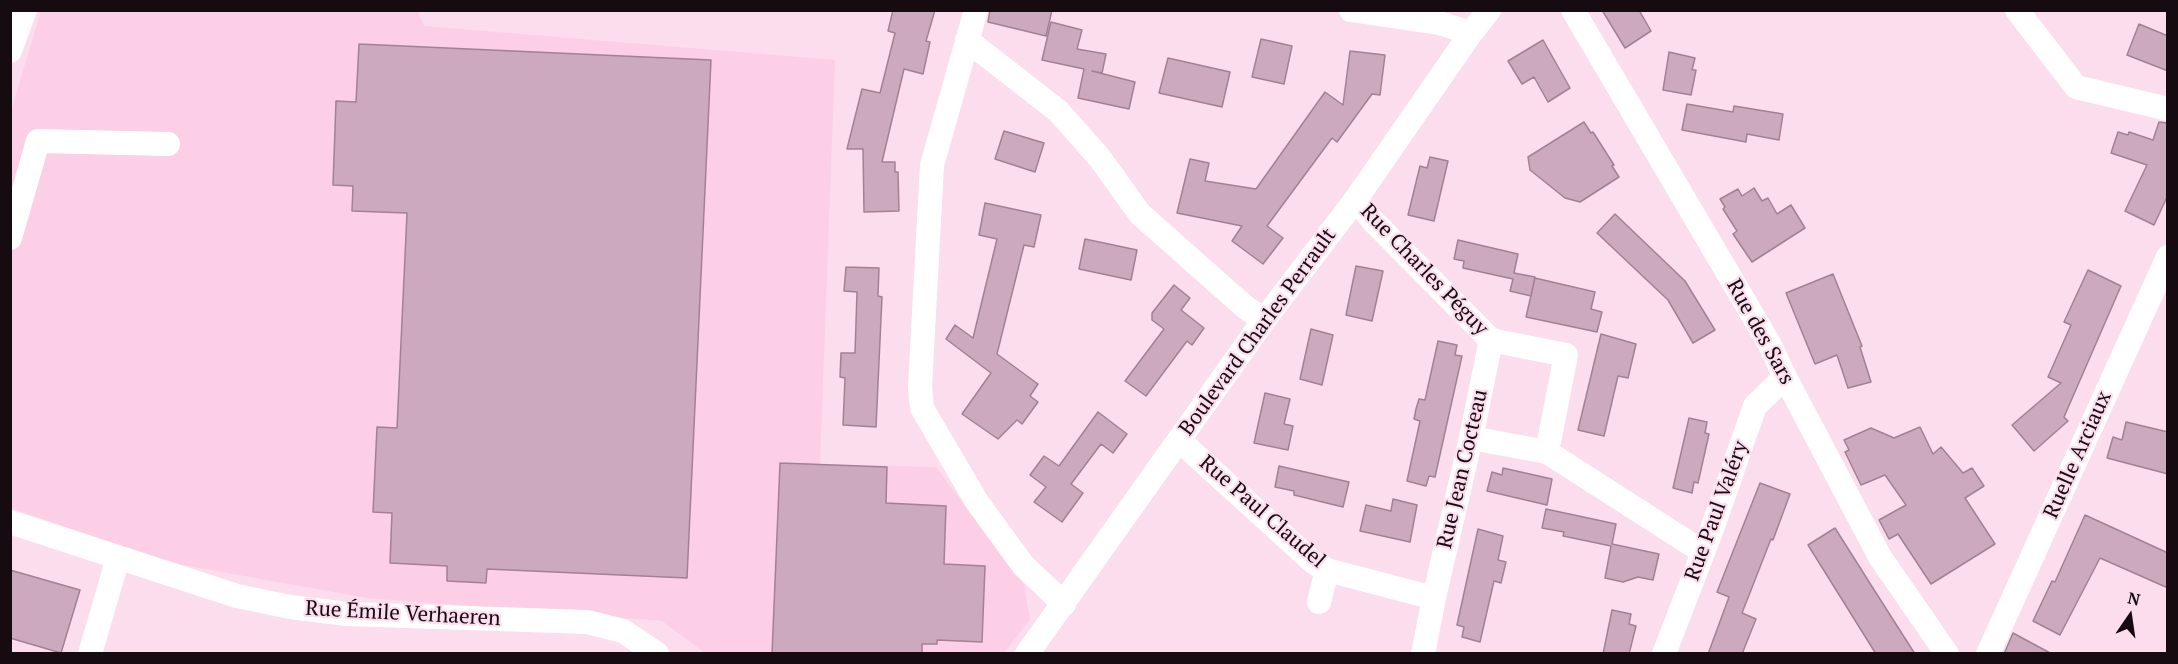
<!DOCTYPE html>
<html>
<head>
<meta charset="utf-8">
<style>
	body { margin:0 }
	#map { position:relative; width:2178px; height:664px; overflow:hidden; background:#fbdded; font-family:"PT Serif",serif }
	canvas { display:block }
	.frame { position:absolute; inset:0; border:12px solid #170b12; pointer-events:none }
	.north { position:absolute; left:2100px; top:586px; width:60px; height:60px; -webkit-text-stroke:4px #fbdded; paint-order:stroke; rotate:13deg; font-size:16px; font-weight:700; line-height:24px; text-align:center; color:#170b12 }
	.north::after { content:''; display:block; margin:auto; width:21px; height:27px; background:#170b12; clip-path:polygon(50% 0,100% 100%,50% 72%,0 100%) }
</style>
</head>
<body>
<div id="map">
<canvas width="2178" height="664"></canvas>
<div class="frame"></div>
<div class="north">N</div>
</div>
<script>
const context = document.querySelector('canvas').getContext('2d');
context.lineJoin = 'round';
function paint(path, color) {
  context.fillStyle = color;
  context.fill(path, 'evenodd');
}
function poly(rows) {
  const path = new Path2D();
  for (const r of rows) {
    path.moveTo(r[0], r[1]);
    for (let i = 2; i < r.length; i += 2) path.lineTo(r[i], r[i + 1]);
  }
  return path;
}
function trace(path, color, width, dash) {
  context.strokeStyle = color;
  context.lineWidth = width;
  context.lineCap = dash ? 'butt' : 'round';
  context.setLineDash(dash || []);
  context.stroke(path);
}
function write(font, color, halo, rows, align = 'center') {
  context.font = font + ' "PT Serif",serif';
  context.lineWidth = 4.5;
  context.setLineDash([]);
  context.textBaseline = 'middle';
  context.strokeStyle = halo;
  context.fillStyle = color;
  for (const [text, x, y, turn = 0] of rows) {
    context.save();
    context.translate(x, y);
    context.rotate((+turn || 0) * Math.PI / 180);
    context.textAlign = isNaN(turn) ? turn : align;
    if (halo) context.strokeText(text, 0, 0);
    context.fillText(text, 0, 0);
    context.restore();
  }
}
paint(poly([
	[41,11,418,11,424,26,835,60,820,464,936,467,1024,585,1030,619,1004,653,705,653,662,621,367,598,166,562,11,508,11,111]
]), '#fccfe7');
const building = poly([
	[893,10,935,10,926,41,930,42,923,74,904,69,882,162,895,162,895,172,898,172,899,211,864,212,863,149,847,149,862,89,880,93,895,33,888,31,893,10],
	[990,10,1052,10,1046,36,988,22,990,10],
	[1602,10,1639,10,1651,31,1625,48,1602,10],
	[1051,22,1082,30,1077,49,1106,54,1102,73,1092,71,1135,82,1129,109,1078,98,1084,69,1042,60,1051,22],
	[2139,24,2168,36,2168,71,2127,55,2139,24],
	[1261,39,1292,46,1284,84,1252,77,1261,39],
	[1543,40,1570,88,1548,102,1534,77,1522,84,1508,61,1543,40],
	[359,44,711,60,687,578,487,569,486,583,447,581,447,566,390,563,392,513,373,512,377,427,397,428,407,213,352,211,353,186,333,185,336,101,356,102,359,44],
	[1350,51,1385,55,1380,95,1372,94,1337,142,1332,138,1267,226,1283,238,1263,264,1232,241,1242,226,1177,213,1190,159,1209,163,1205,181,1256,189,1325,92,1343,105,1350,51],
	[1669,52,1695,58,1692,70,1696,70,1691,95,1663,90,1669,52],
	[1168,58,1230,72,1222,107,1159,93,1168,58],
	[1687,104,1733,112,1734,106,1783,114,1779,140,1747,134,1746,142,1682,130,1687,104],
	[1584,122,1591,133,1593,132,1614,165,1612,166,1619,177,1580,202,1565,198,1530,170,1528,157,1584,122],
	[2159,122,2168,123,2168,195,2154,225,2125,211,2147,165,2111,153,2118,132,2128,135,2129,132,2153,140,2159,122],
	[1004,131,1044,143,1035,172,995,159,1004,131],
	[1430,157,1448,161,1434,221,1408,215,1420,166,1427,168,1430,157],
	[1754,188,1762,201,1768,198,1777,214,1791,205,1805,228,1752,262,1733,234,1737,231,1723,209,1725,207,1720,199,1738,189,1742,196,1754,188],
	[985,203,1041,215,1034,247,1024,245,997,354,1038,384,1030,396,1038,402,1022,424,1017,420,998,439,962,414,991,373,946,339,955,325,973,338,997,239,979,235,985,203],
	[1615,214,1685,281,1715,330,1693,343,1668,300,1597,233,1615,214],
	[1085,239,1137,250,1131,280,1079,269,1085,239],
	[1458,240,1518,254,1514,273,1535,277,1531,296,1510,291,1513,279,1463,268,1464,261,1454,259,1458,240],
	[1356,266,1383,271,1372,321,1346,315,1356,266],
	[846,267,879,268,878,296,882,297,876,427,843,425,845,378,840,377,841,353,855,353,857,292,844,291,846,267],
	[2088,270,2121,286,2064,417,2068,421,2034,451,2012,425,2061,383,2048,377,2071,325,2064,322,2088,270],
	[1833,274,1862,346,1860,347,1871,382,1848,388,1837,355,1815,364,1786,293,1833,274],
	[1535,278,1595,292,1591,309,1602,312,1597,332,1526,317,1535,278],
	[1174,285,1190,298,1181,310,1204,328,1192,345,1187,341,1146,396,1125,381,1164,329,1152,320,1152,313,1174,285],
	[1311,329,1333,335,1322,385,1300,379,1311,329],
	[1601,334,1636,344,1628,378,1618,376,1604,436,1578,430,1601,334],
	[1438,341,1457,345,1455,355,1462,356,1435,477,1429,476,1426,486,1407,481,1420,421,1414,419,1416,409,1419,399,1425,400,1438,341],
	[1265,393,1290,399,1284,424,1293,426,1288,450,1254,443,1265,393],
	[1098,412,1127,434,1113,453,1101,444,1071,484,1083,493,1062,522,1034,502,1046,487,1030,475,1044,456,1059,466,1098,412],
	[1689,418,1707,422,1705,433,1709,434,1698,483,1694,482,1692,493,1673,488,1689,418],
	[2126,422,2168,432,2168,474,2107,458,2113,437,2122,440,2126,422],
	[1920,427,1933,454,1941,447,1963,473,1972,468,1984,486,1965,498,1995,544,1931,584,1898,534,1889,539,1879,520,1906,505,1885,475,1861,485,1845,452,1849,450,1844,440,1871,428,1894,438,1920,427],
	[780,463,887,467,886,503,946,506,944,564,985,566,982,642,937,640,937,644,922,644,922,654,772,654,780,463],
	[1279,466,1349,482,1343,507,1294,495,1294,491,1275,487,1279,466],
	[1503,468,1552,479,1547,505,1487,491,1492,472,1502,475,1503,468],
	[1760,483,1790,494,1773,540,1771,539,1742,613,1756,619,1742,654,1708,654,1729,597,1717,592,1760,483],
	[1393,499,1417,505,1410,542,1360,531,1366,505,1391,511,1393,499],
	[1546,509,1616,524,1612,544,1659,554,1653,580,1638,577,1623,582,1605,578,1611,546,1563,536,1564,532,1542,528,1546,509],
	[2085,515,2168,553,2168,588,2100,558,2060,635,2033,621,2052,581,2055,582,2085,515],
	[1835,528,1871,585,1915,654,1876,654,1808,545,1835,528],
	[1478,529,1503,536,1498,560,1506,562,1501,583,1494,581,1480,642,1462,637,1464,627,1457,625,1478,529],
	[10,570,80,590,61,653,10,638,10,570],
	[1612,610,1631,614,1629,624,1636,626,1629,654,1603,654,1612,610],
	[2013,633,2052,654,2004,654,2013,633]
]);
paint(building, '#cca9bc');
trace(building, '#a38194', 1.5);
trace(poly([
	[976,10,932,165,920,387,922,408,977,502,1023,565,1064,604],
	[1351,10,1439,23,1471,33],
	[1573,10,1769,343,1785,377,1880,557,1947,654],
	[2017,10,2076,87,2168,109],
	[967,40,1058,111,1099,157,1140,214,1245,307,1264,320],
	[10,51,25,10],
	[1356,199,1373,221,1491,340,1566,355,1547,452,1703,552],
	[10,238,38,141,168,144],
	[1471,438,1547,452],
	[1179,440,1313,562,1327,570,1434,598,1423,654],
	[10,522,237,596,290,607,347,614,587,622,623,631,657,654],
	[1434,598,1471,438,1491,340],
	[1319,602,1327,570],
	[90,654,118,558],
	[1027,654,1264,320,1356,199,1471,33,1489,10],
	[1664,654,1711,532,1755,406,1785,377],
	[1988,654,2168,257]
]), '#fff', 24);
write('21px', '#170b12', '#fbdded', [
	["Rue Charles Péguy",1424,270,46],
	["Boulevard Charles Perrault",1258,332,-54],
	["Rue des Sars",1760,332,61],
	["Ruelle Arciaux",2078,455,-66],
	["Rue Jean Cocteau",1463,469,-77],
	["Rue Paul Valéry",1717,511,-70],
	["Rue Paul Claudel",1262,512,41],
	["Rue Émile Verhaeren",403,614,3]
]);
</script>
</body>
</html>
